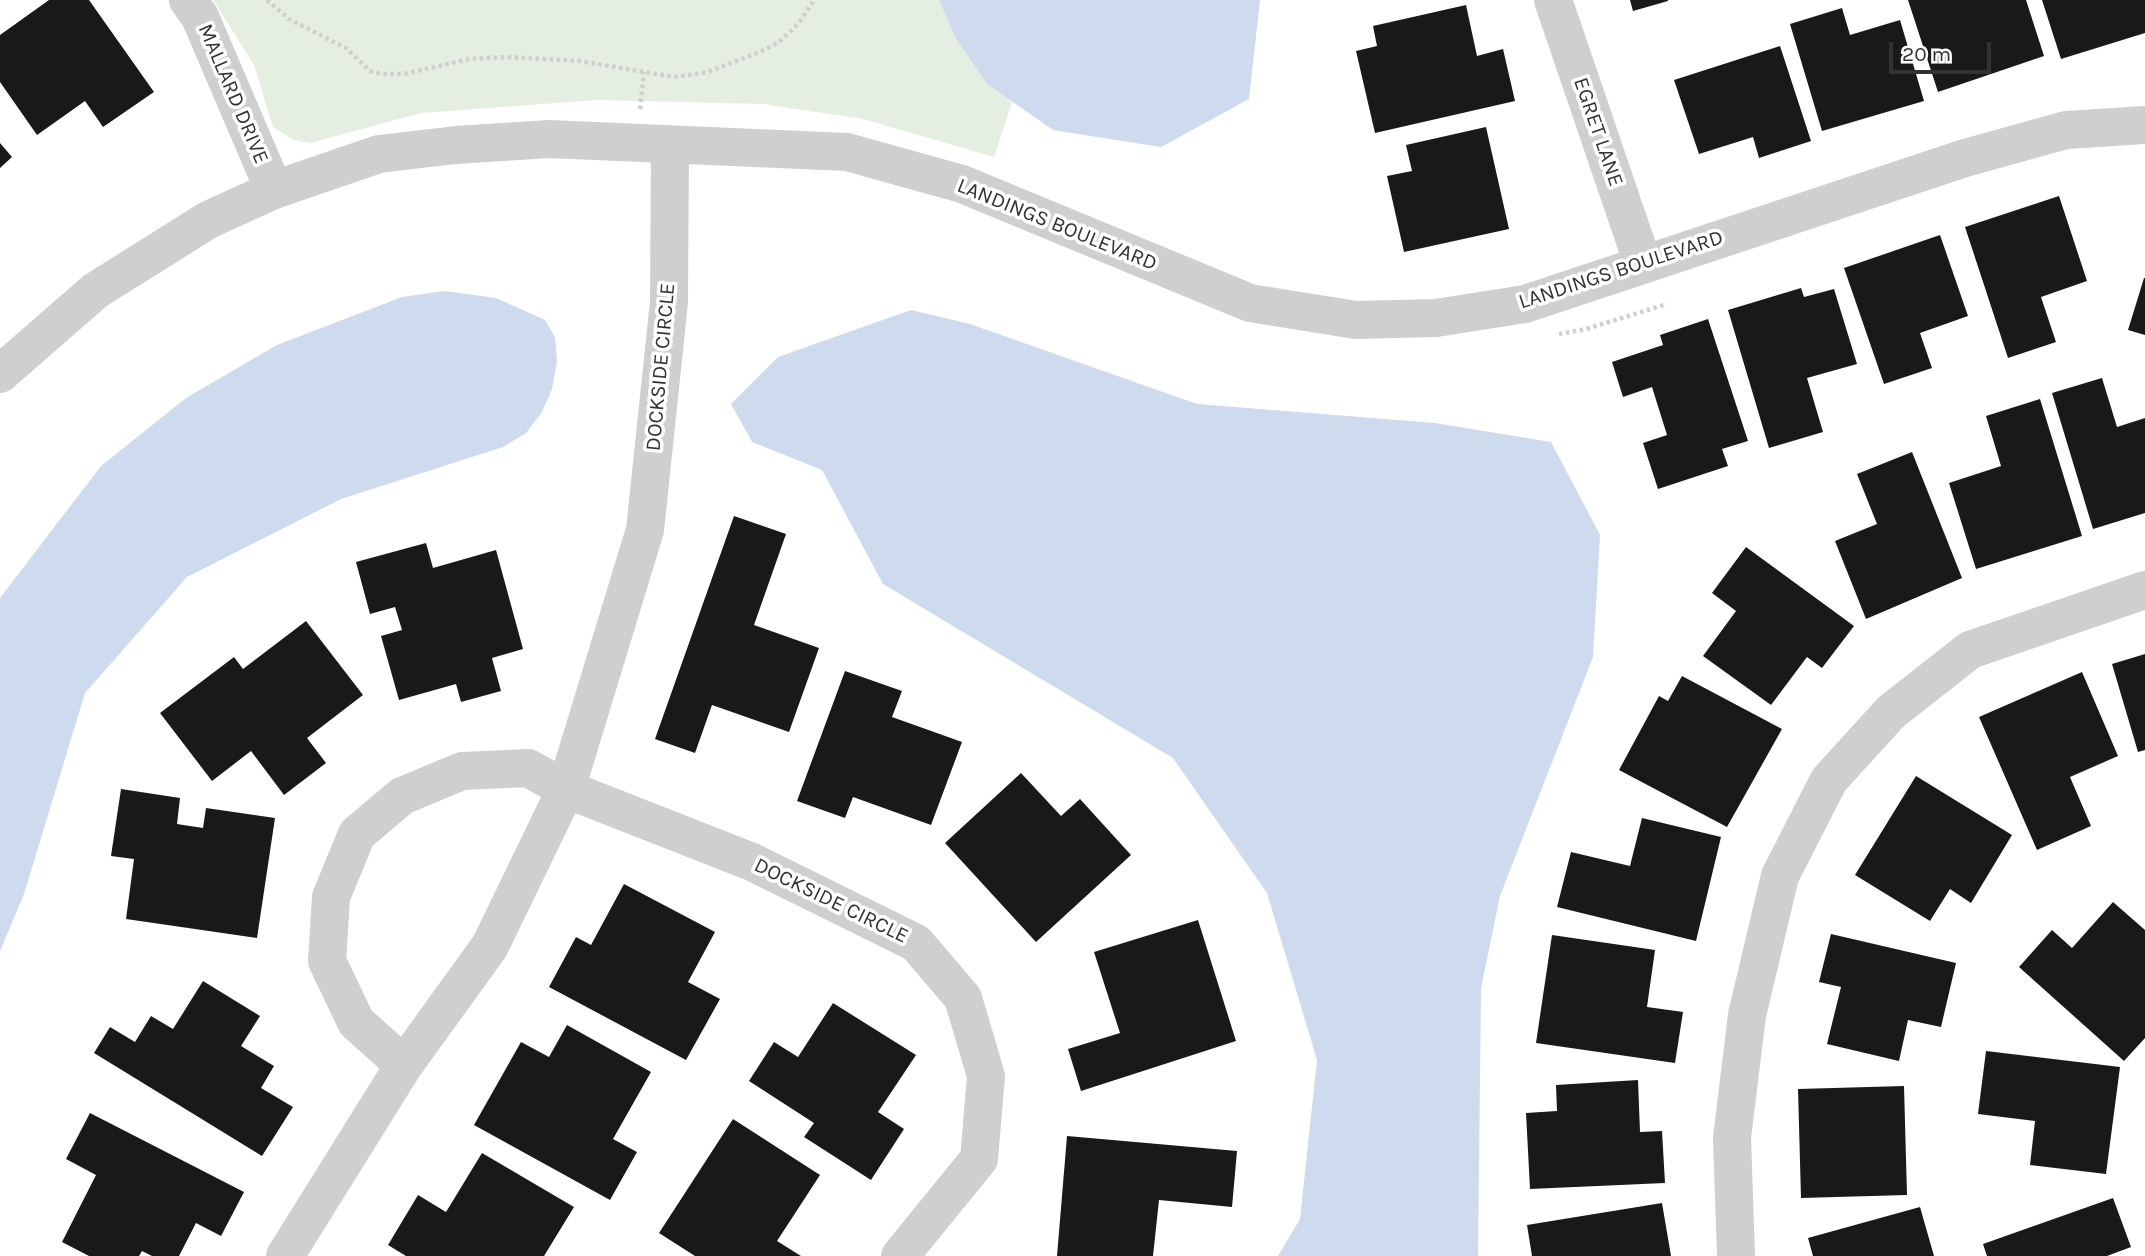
<!DOCTYPE html>
<html>
<head>
<meta charset="utf-8">
<style>
	body { margin:0 }
	#map { position:relative; width:2145px; height:1256px; overflow:hidden; background:#fff; font-family:Karla,sans-serif }
	canvas { display:block }
	.scale { position:absolute; left:1889px; top:42px; width:102px; height:32px; box-sizing:border-box; border:4px solid #323232; border-top:0; padding-left:9px; font-size:21px; line-height:24px; white-space:nowrap; color:#323232; -webkit-text-stroke:5px #fff; paint-order:stroke }
</style>
</head>
<body>
<div id="map">
<canvas width="2145" height="1256"></canvas>
<div class="scale">20 m</div>
</div>
<script>
const context = document.querySelector('canvas').getContext('2d');
context.lineJoin = 'round';
function paint(path, color) {
  context.fillStyle = color;
  context.fill(path, 'evenodd');
}
function poly(rows) {
  const path = new Path2D();
  for (const r of rows) {
    path.moveTo(r[0], r[1]);
    for (let i = 2; i < r.length; i += 2) path.lineTo(r[i], r[i + 1]);
  }
  return path;
}
function trace(path, color, width, dash) {
  context.strokeStyle = color;
  context.lineWidth = width;
  context.lineCap = dash ? 'butt' : 'round';
  context.setLineDash(dash || []);
  context.stroke(path);
}
function write(font, color, halo, rows, align = 'center') {
  context.font = font + ' Karla,sans-serif';
  context.lineWidth = 7;
  context.setLineDash([]);
  context.textBaseline = 'middle';
  context.strokeStyle = halo;
  context.fillStyle = color;
  for (const [text, x, y, turn = 0] of rows) {
    context.save();
    context.translate(x, y);
    context.rotate((+turn || 0) * Math.PI / 180);
    context.textAlign = isNaN(turn) ? turn : align;
    if (halo) context.strokeText(text, 0, 0);
    context.fillText(text, 0, 0);
    context.restore();
  }
}
paint(poly([
	[213,0,939,0,956,39,987,84,1012,102,994,157,863,119,763,104,597,100,421,113,310,143,294,140,273,127,254,65]
]), '#e5efe1');
paint(poly([
	[939,0,1260,0,1249,99,1161,147,1053,130,987,84,956,39],
	[444,291,496,298,545,320,555,337,557,361,552,389,542,412,526,433,503,447,341,499,187,577,85,693,24,894,0,951,0,598,101,466,186,398,277,345,402,297],
	[911,310,970,324,1197,404,1435,423,1551,442,1600,535,1593,657,1500,896,1481,988,1478,1256,1278,1256,1300,1219,1317,1060,1267,893,1173,758,883,584,822,470,752,442,731,404,778,357]
]), '#cedaee');
paint(poly([
	[49,0,89,0,154,92,103,127,85,101,37,135,0,82,0,35],
	[1630,0,1668,0,1668,1,1633,11],
	[1908,0,2026,0,2044,56,1938,92],
	[2042,0,2145,0,2145,33,2061,59],
	[1466,5,1477,56,1503,49,1515,101,1375,133,1356,51,1377,46,1373,26],
	[1842,8,1850,35,1900,20,1924,101,1822,131,1790,24],
	[1780,46,1811,141,1759,158,1753,137,1699,154,1674,80],
	[1486,127,1509,229,1404,252,1387,176,1412,171,1406,145],
	[0,143,12,157,0,168],
	[2059,196,2087,281,2041,297,2056,342,2008,358,1965,227],
	[1940,235,1968,316,1920,333,1932,368,1884,384,1844,268],
	[2144,278,2145,278,2145,335,2128,330],
	[1801,288,1804,297,1834,289,1857,364,1807,378,1823,432,1769,448,1728,310],
	[1708,319,1748,441,1722,449,1728,466,1658,489,1643,443,1667,435,1652,387,1623,397,1612,362,1663,345,1660,335],
	[2102,378,2117,427,2145,418,2145,513,2093,529,2052,393],
	[2040,399,2082,536,1976,569,1949,483,2001,466,1986,416],
	[1912,452,1962,578,1866,619,1835,541,1877,524,1857,474],
	[734,516,786,534,754,625,819,648,789,732,712,705,695,753,655,739],
	[426,543,433,568,496,550,523,649,492,658,501,691,461,702,456,684,399,700,381,636,402,630,395,607,370,614,356,562],
	[1746,547,1854,626,1822,668,1807,657,1771,705,1703,656,1736,611,1712,593],
	[306,621,363,695,307,738,326,763,284,795,251,751,212,781,160,713,234,657,243,669],
	[2145,654,2145,750,2138,752,2112,664],
	[845,671,902,691,892,717,962,742,931,825,853,797,845,818,797,801],
	[2082,672,2118,756,2070,777,2091,826,2037,850,1979,717],
	[1682,676,1782,729,1727,827,1619,770,1659,696,1668,701],
	[1021,773,1061,816,1080,799,1131,855,1036,942,945,843],
	[1916,776,2012,835,1971,903,1950,889,1930,921,1855,875],
	[121,789,180,798,177,824,203,828,206,808,275,818,257,938,126,919,134,859,111,856],
	[1642,818,1721,837,1696,941,1557,907,1571,852,1630,866],
	[624,884,715,932,688,982,720,999,686,1060,549,987,576,937,591,945],
	[2113,902,2145,930,2145,1038,2124,1061,2019,967,2052,930,2072,948],
	[1198,920,1236,1041,1081,1091,1068,1049,1120,1033,1094,952],
	[1831,934,1956,963,1941,1027,1908,1020,1899,1061,1827,1044,1841,987,1819,982],
	[1552,935,1655,950,1647,1007,1683,1012,1675,1063,1536,1043],
	[203,981,260,1016,241,1046,274,1066,261,1088,293,1107,262,1156,94,1053,110,1027,135,1042,151,1016,173,1029],
	[833,1003,916,1055,878,1112,904,1129,871,1180,804,1137,814,1123,749,1081,774,1042,798,1057],
	[567,1025,651,1072,613,1139,637,1152,610,1200,474,1125,521,1042,549,1057],
	[1986,1051,2120,1067,2106,1174,2030,1165,2035,1121,1978,1114],
	[1638,1080,1640,1132,1662,1131,1665,1183,1530,1189,1526,1113,1557,1111,1556,1085],
	[1904,1086,1907,1195,1801,1198,1798,1089],
	[90,1113,244,1192,221,1236,196,1223,179,1256,152,1256,142,1251,139,1256,89,1256,62,1242,96,1175,66,1159],
	[733,1119,820,1175,777,1241,801,1256,695,1256,659,1233],
	[1067,1136,1237,1151,1232,1207,1159,1200,1153,1256,1057,1256],
	[482,1153,574,1207,544,1256,406,1256,388,1245,418,1195,446,1212],
	[2113,1198,2131,1247,2107,1256,1987,1256,1983,1244],
	[1662,1203,1671,1256,1532,1256,1527,1225],
	[1920,1207,1934,1256,1813,1256,1808,1238]
]), '#191919');
trace(poly([
	[267,0,289,19,346,48,370,71,383,74,404,74,469,59,507,57,580,61,674,77,708,72,760,52,779,42,799,23,814,0],
	[640,109,644,72],
	[1559,334,1586,329,1667,304]
]), '#cfcfcf', 4.5, [3.5, 3.5]);
trace(poly([
	[188,0,200,17,274,190],
	[1553,0,1643,264],
	[0,374,95,291,208,220,274,190,379,154,456,145,549,139,847,152,962,184,1250,303,1356,320,1436,318,1525,304,1965,158,2066,130,2145,125],
	[404,1065,356,1022,327,961,331,897,357,834,402,796,462,771,528,768,566,789,752,862,916,943,963,998,986,1076,979,1159,900,1256],
	[285,1256,404,1065,490,946,566,789,645,530,669,302,670,144],
	[1736,1256,1732,1138,1747,1015,1780,876,1829,780,1891,712,1970,650,2145,590]
]), '#cfcfcf', 38);
write('21px', '#323232', '#fff', [
	["MALLARD DRIVE",233,94,67],
	["EGRET LANE",1598,132,71],
	["LANDINGS BOULEVARD",1057,225,22],
	["LANDINGS BOULEVARD",1621,270,-18],
	["DOCKSIDE CIRCLE",661,367,-85],
	["DOCKSIDE CIRCLE",831,901,26]
]);
</script>
</body>
</html>
